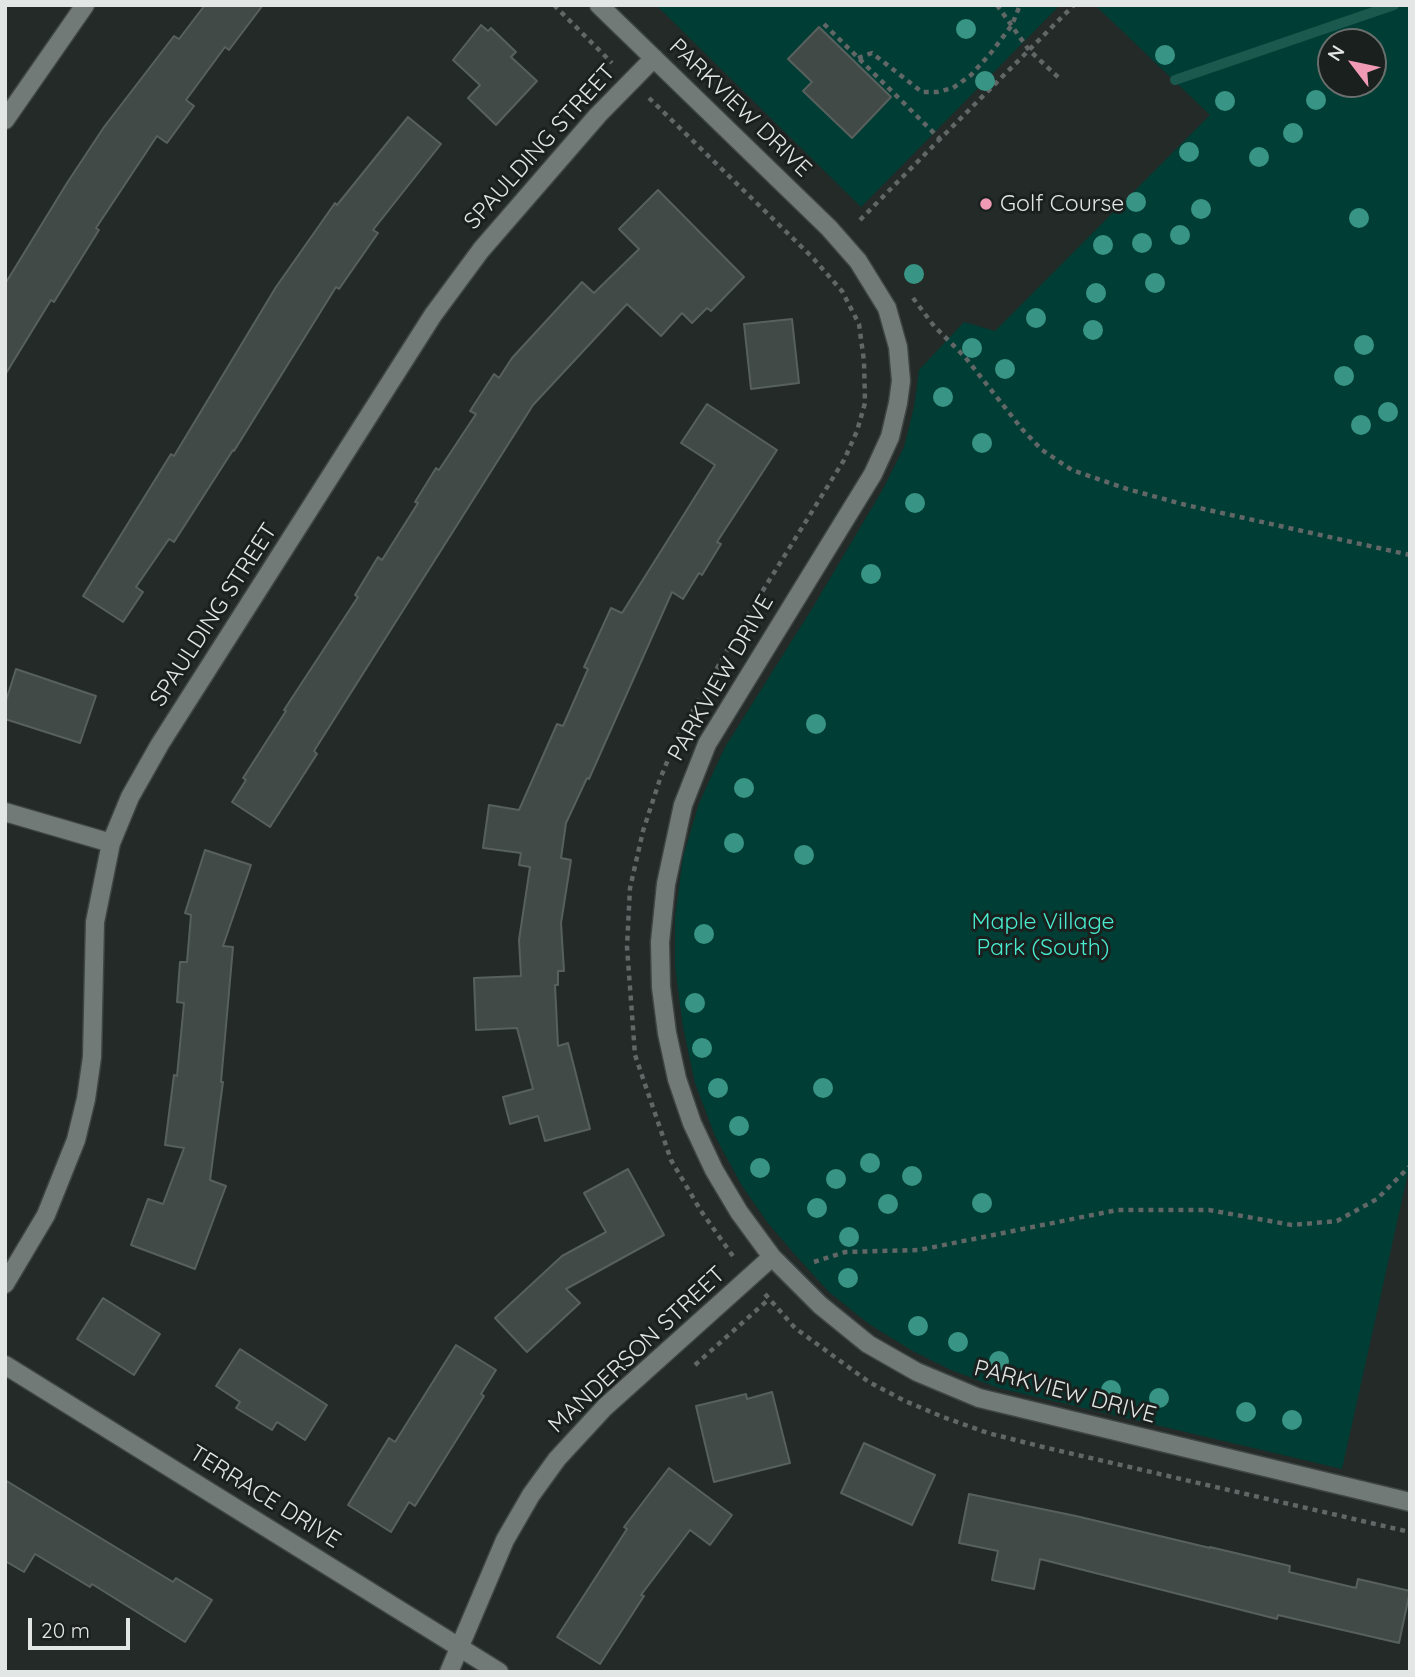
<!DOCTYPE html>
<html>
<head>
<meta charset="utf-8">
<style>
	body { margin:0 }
	#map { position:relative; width:1415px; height:1677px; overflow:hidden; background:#232a28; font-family:Quicksand,sans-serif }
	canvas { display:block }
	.frame { position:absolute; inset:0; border:7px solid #e2e6e5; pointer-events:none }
	.north { position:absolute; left:1317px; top:28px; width:70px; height:70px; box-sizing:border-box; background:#1a201e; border:2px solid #6a6f6e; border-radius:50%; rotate:302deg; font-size:19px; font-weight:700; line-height:28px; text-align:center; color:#e2e6e5 }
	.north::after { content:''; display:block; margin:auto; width:24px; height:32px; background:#f09ab5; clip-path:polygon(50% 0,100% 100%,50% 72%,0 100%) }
	.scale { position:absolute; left:28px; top:1618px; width:102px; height:32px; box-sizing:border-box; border:4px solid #e2e6e5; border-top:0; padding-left:9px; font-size:21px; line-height:24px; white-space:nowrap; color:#e2e6e5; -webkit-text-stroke:5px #1a201e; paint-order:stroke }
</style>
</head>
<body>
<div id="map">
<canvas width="1415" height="1677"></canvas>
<div class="frame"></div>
<div class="north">N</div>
<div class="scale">20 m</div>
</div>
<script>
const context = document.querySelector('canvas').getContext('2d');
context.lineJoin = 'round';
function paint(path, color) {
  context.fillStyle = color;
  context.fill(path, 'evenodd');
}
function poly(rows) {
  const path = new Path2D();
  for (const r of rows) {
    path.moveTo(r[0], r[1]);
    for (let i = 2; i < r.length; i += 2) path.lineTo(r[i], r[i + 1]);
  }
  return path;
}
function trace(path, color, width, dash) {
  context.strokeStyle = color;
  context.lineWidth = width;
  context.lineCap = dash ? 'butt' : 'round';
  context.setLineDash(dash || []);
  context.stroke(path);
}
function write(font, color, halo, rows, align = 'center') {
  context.font = font + ' Quicksand,sans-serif';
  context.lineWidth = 6;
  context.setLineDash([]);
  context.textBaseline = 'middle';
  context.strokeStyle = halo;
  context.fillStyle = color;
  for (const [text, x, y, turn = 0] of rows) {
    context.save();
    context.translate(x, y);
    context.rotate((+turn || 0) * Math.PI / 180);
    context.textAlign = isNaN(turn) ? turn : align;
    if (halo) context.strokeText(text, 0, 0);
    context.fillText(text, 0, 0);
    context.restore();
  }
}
paint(poly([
	[656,5,1060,5,861,207],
	[1095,5,1410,5,1410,1164,1342,1469,999,1388,951,1370,911,1350,869,1324,829,1292,797,1257,768,1223,742,1186,715,1136,695,1083,683,1027,675,967,675,918,683,857,699,803,725,747,813,607,883,489,904,447,914,407,919,370,964,322,995,331,1210,115],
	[1373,42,1373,84,1331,84,1331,42]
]), '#003d34');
trace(poly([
	[1175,80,1394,5]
]), '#1b594e', 10);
const building = poly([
	[205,5,263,5,229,50,225,47,186,100,194,106,167,143,157,136,96,228,99,230,54,302,51,300,5,375,5,284,67,183,104,127,174,36,179,39,205,5],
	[481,25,488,31,491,28,516,52,511,57,537,81,496,125,468,98,480,85,453,60,481,25],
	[819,27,891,97,852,138,803,91,812,82,788,59,819,27],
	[408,117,441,144,373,230,378,233,339,289,336,287,234,451,233,450,174,542,169,539,136,587,143,592,123,622,83,596,171,454,174,456,276,287,335,203,337,205,408,117],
	[658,190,744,277,711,311,707,308,692,323,682,313,661,336,627,304,533,405,314,751,317,754,270,827,232,802,246,780,243,778,286,711,284,710,358,597,355,595,378,557,382,560,418,503,415,502,436,468,439,470,476,414,470,411,494,374,499,378,512,358,582,282,594,293,639,249,619,229,658,190],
	[792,319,799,383,751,389,744,324,792,319],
	[707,404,777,450,717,542,721,544,702,575,699,573,683,599,672,592,589,779,587,778,566,823,561,858,571,860,561,923,564,971,558,971,558,985,555,985,558,1046,568,1043,590,1129,545,1141,538,1116,510,1124,503,1097,533,1089,517,1028,476,1030,474,978,521,976,519,940,530,867,519,865,521,853,483,848,489,805,519,810,557,724,563,726,588,669,584,667,611,608,622,613,715,465,681,443,707,404],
	[16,669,96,696,80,743,5,719,5,704,16,669],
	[205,850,251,865,223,946,233,947,221,1082,223,1082,210,1180,226,1186,195,1269,131,1245,148,1199,163,1204,184,1148,165,1145,174,1075,177,1076,184,1003,177,1002,180,962,187,962,191,915,185,913,205,850],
	[628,1169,664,1235,566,1289,580,1303,527,1352,495,1318,562,1256,606,1232,584,1193,628,1169],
	[103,1298,160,1334,134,1375,77,1339,103,1298],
	[456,1345,496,1370,481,1394,484,1396,415,1506,409,1502,391,1532,348,1505,389,1438,395,1442,456,1345],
	[240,1349,327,1405,305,1440,277,1422,272,1430,236,1408,240,1402,216,1386,240,1349],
	[772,1392,790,1463,714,1482,696,1406,746,1394,747,1399,772,1392],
	[864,1443,935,1475,912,1525,841,1493,864,1443],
	[669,1468,732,1515,710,1545,690,1530,641,1595,644,1596,600,1664,557,1637,627,1529,624,1527,669,1468],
	[5,1480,173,1582,176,1578,212,1600,185,1642,92,1584,90,1587,35,1554,24,1572,5,1561,5,1480],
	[969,1494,1076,1516,1210,1548,1210,1547,1290,1566,1289,1572,1356,1588,1358,1579,1410,1591,1399,1643,1278,1615,1277,1619,1040,1559,1034,1589,992,1580,998,1551,959,1543,969,1494]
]);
paint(building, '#424a48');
trace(building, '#58605e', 2);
const minor = poly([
	[599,5,829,228,858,261,887,308,898,347,901,381,898,403,890,437,873,474,707,744,683,805,666,884,660,942,661,987,667,1033,677,1079,692,1123,714,1170,739,1212,772,1257,820,1305,868,1344,917,1372,979,1398,1410,1502],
	[5,120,85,5],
	[5,812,111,843],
	[5,1284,46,1215,76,1140,86,1099,92,1057,95,922,111,843,130,797,160,744,433,315,481,250,598,115,654,58],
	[449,1672,505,1540,531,1495,557,1459,605,1407,772,1257]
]);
const tertiary = poly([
	[5,1365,499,1672]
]);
trace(minor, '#3f4544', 21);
trace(tertiary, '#3f4544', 21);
trace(poly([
	[554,5,612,63],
	[997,5,1029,50,1060,79],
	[824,24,940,139,1074,5],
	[858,58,872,53,922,92,937,92,953,88,971,75,990,54,1012,25,1020,5],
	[649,98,813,258,842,291,859,324,864,361,865,403,857,431,844,460,739,629,675,743,660,779,643,831,630,888,627,947,635,1055,671,1160,701,1211,735,1259],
	[860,220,940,139],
	[913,298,934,326,965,357,1022,429,1042,450,1072,470,1127,489,1186,505,1410,555],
	[814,1262,845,1252,919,1250,1117,1210,1209,1210,1292,1225,1337,1221,1377,1199,1410,1166],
	[765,1294,795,1328,869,1382,905,1401,943,1417,988,1433,1043,1447,1410,1532],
	[695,1365,769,1299]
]), '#616766', 4.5, [5, 5]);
trace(minor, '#727a78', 18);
trace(tertiary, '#727a78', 18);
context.fillStyle = '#389484';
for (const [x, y] of [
	[966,29],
	[1165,55],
	[985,81],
	[1316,100],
	[1225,101],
	[1293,133],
	[1189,152],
	[1259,157],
	[1136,202],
	[1201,209],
	[1359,218],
	[1180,235],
	[1142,243],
	[1103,245],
	[914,274],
	[1155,283],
	[1096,293],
	[1036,318],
	[1093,330],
	[1364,345],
	[972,348],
	[1005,369],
	[1344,376],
	[943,397],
	[1388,412],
	[1361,425],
	[982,443],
	[915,503],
	[871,574],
	[816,724],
	[744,788],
	[734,843],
	[804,855],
	[704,934],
	[695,1003],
	[702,1048],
	[718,1088],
	[823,1088],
	[739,1126],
	[870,1163],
	[760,1168],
	[912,1176],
	[836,1179],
	[982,1203],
	[888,1204],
	[817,1208],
	[849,1237],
	[848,1278],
	[918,1326],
	[958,1342],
	[999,1361],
	[1111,1390],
	[1159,1398],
	[1246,1412],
	[1292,1420]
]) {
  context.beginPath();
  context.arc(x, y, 10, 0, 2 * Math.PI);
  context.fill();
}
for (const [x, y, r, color] of [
	[986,204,7,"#f09ab5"]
]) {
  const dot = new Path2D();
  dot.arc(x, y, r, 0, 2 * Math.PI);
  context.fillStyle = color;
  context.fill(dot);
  trace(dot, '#1a201e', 2.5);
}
write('23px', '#e2e6e5', '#1a201e', [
	["PARKVIEW DRIVE",740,108,44],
	["SPAULDING STREET",540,147,-48],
	["SPAULDING STREET",214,615,-57],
	["PARKVIEW DRIVE",721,678,-60],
	["MANDERSON STREET",637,1350,-43],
	["PARKVIEW DRIVE",1065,1392,15],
	["TERRACE DRIVE",265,1497,32]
]);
write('23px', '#e2e6e5', '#1a201e', [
	["Golf Course",1000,204]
], 'left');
write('23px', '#49ebd0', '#1a201e', [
	["Maple Village",1043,922],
	["Park (South)",1043,948]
]);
</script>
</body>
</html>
